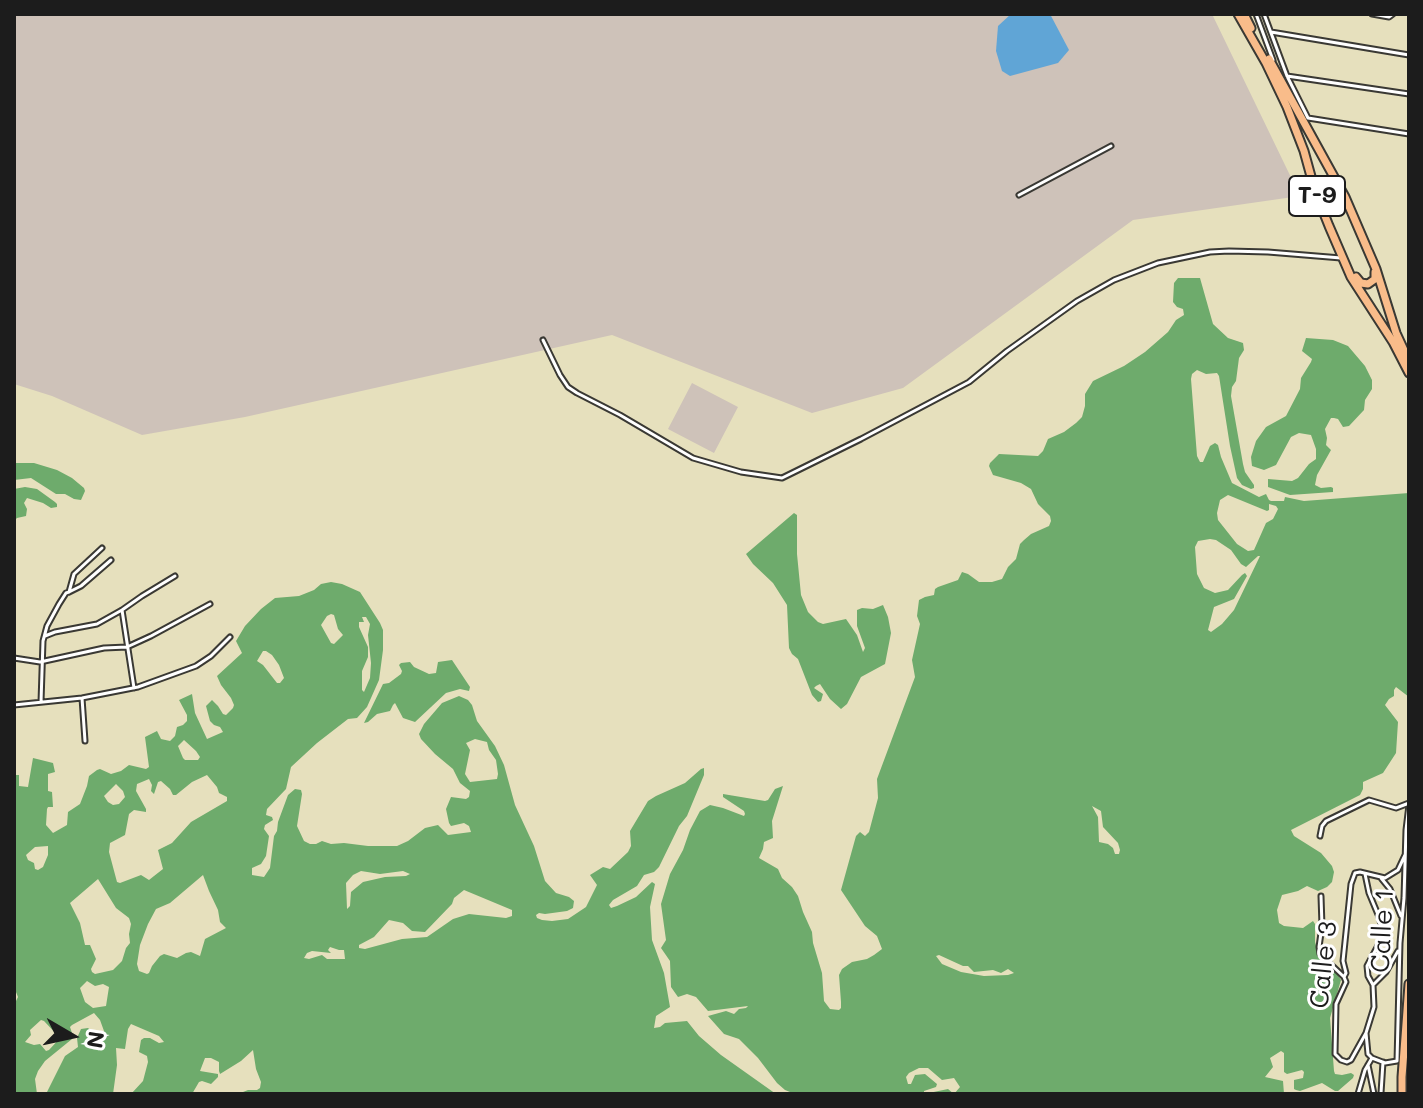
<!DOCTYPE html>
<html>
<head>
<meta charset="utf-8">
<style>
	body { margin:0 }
	#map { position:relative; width:1423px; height:1108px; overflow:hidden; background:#e6e0bd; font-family:Mali,sans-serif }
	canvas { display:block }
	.frame { position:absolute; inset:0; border:16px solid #1c1c1c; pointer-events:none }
	.north { position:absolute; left:32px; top:996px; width:80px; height:80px; -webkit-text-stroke:6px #fff; paint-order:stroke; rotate:99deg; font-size:22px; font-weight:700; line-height:32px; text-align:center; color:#1c1c1c }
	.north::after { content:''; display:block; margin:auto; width:28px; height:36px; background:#1c1c1c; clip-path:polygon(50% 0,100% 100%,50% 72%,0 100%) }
</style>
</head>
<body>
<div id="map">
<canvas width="1423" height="1108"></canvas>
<div class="frame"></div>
<div class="north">N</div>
</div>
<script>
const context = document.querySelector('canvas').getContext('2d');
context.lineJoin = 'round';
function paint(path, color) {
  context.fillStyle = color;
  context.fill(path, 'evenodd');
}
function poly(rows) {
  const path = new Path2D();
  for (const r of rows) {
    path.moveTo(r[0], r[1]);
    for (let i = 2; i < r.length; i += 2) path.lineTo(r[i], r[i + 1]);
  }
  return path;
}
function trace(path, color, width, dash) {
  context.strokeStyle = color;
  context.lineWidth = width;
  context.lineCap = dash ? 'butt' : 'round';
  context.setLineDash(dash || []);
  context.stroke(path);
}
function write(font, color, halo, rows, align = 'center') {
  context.font = font + ' Mali,sans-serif';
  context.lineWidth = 6;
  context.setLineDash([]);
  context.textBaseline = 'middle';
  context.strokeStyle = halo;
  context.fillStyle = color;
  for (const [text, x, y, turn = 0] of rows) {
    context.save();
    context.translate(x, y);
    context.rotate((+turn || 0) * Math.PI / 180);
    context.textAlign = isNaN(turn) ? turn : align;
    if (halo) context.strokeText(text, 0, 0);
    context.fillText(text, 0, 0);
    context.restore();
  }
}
paint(poly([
	[14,14,1212,14,1300,196,1133,220,903,388,812,413,612,335,245,417,142,435,52,396,14,384],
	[692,383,738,407,714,453,668,429]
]), '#cec2b9');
paint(poly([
	[1178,278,1200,278,1213,324,1228,338,1243,343,1244,350,1239,358,1236,381,1232,387,1231,396,1243,464,1245,472,1254,485,1254,488,1251,489,1242,485,1237,478,1230,446,1219,376,1217,373,1206,374,1197,370,1192,374,1191,379,1197,456,1200,462,1203,462,1210,446,1215,443,1218,445,1221,457,1232,483,1259,497,1266,494,1269,500,1271,501,1284,501,1285,497,1304,501,1409,493,1409,697,1396,687,1394,690,1394,696,1389,699,1385,705,1398,722,1396,753,1383,773,1363,782,1363,789,1360,795,1291,830,1294,836,1321,853,1332,866,1334,872,1332,882,1327,887,1318,891,1307,886,1298,891,1282,895,1277,910,1279,923,1284,926,1303,928,1313,921,1315,924,1315,942,1319,955,1338,975,1341,980,1330,1018,1334,1071,1335,1074,1342,1075,1351,1073,1354,1075,1353,1078,1338,1091,1335,1091,1322,1083,1300,1091,1296,1090,1294,1089,1294,1080,1303,1078,1304,1072,1302,1070,1287,1074,1284,1072,1284,1053,1281,1051,1270,1058,1273,1067,1265,1077,1283,1081,1284,1094,954,1094,960,1087,954,1078,942,1080,928,1068,919,1068,909,1073,906,1077,908,1084,911,1084,915,1075,925,1074,937,1084,936,1087,924,1091,924,1094,948,1089,954,1094,795,1094,785,1090,777,1083,758,1058,739,1039,724,1034,708,1016,726,1011,734,1014,739,1009,746,1008,748,1006,708,1011,696,997,687,994,678,997,671,987,670,961,661,948,666,940,661,904,670,874,683,850,690,830,700,811,710,805,723,808,744,816,745,814,744,811,723,797,723,794,765,801,768,800,775,789,783,786,772,821,773,838,764,842,763,849,759,858,778,869,782,878,792,887,798,896,803,912,812,932,813,943,822,973,824,1001,830,1009,839,1010,841,1008,841,1002,839,975,842,969,852,962,867,959,874,955,882,949,877,936,865,926,841,890,856,836,860,832,865,836,869,832,878,798,877,779,915,677,912,660,920,624,917,616,919,600,925,597,934,595,935,589,938,587,958,580,962,572,968,574,979,582,992,582,1002,579,1008,567,1016,559,1020,544,1024,540,1031,534,1049,526,1051,521,1050,516,1038,504,1031,489,1021,483,993,475,989,466,990,463,999,454,1038,456,1043,451,1048,439,1064,432,1076,423,1082,417,1085,406,1085,394,1093,381,1124,366,1145,352,1168,332,1176,320,1184,315,1183,309,1177,307,1173,302,1174,283],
	[1228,495,1267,511,1269,510,1269,504,1276,506,1278,509,1273,519,1266,523,1254,550,1248,551,1237,544,1218,520,1217,513,1220,500],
	[1210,539,1216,540,1231,550,1241,564,1246,567,1258,556,1260,556,1234,610,1222,624,1211,632,1208,630,1214,607,1234,599,1247,576,1245,573,1242,575,1228,590,1215,593,1204,588,1197,574,1195,547,1198,541],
	[1092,806,1101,811,1103,827,1118,843,1120,850,1119,854,1115,854,1113,848,1108,844,1099,842,1098,817],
	[939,955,963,966,968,966,974,972,993,970,1001,973,1008,969,1014,973,1008,975,984,976,961,972,942,964,936,956],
	[1306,338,1333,340,1348,346,1365,366,1372,380,1372,389,1365,400,1364,410,1349,426,1343,427,1338,419,1334,418,1331,418,1325,429,1327,438,1326,445,1331,450,1317,475,1315,485,1321,488,1331,487,1333,488,1333,492,1290,495,1268,487,1268,479,1292,481,1298,478,1309,464,1316,459,1316,449,1311,435,1299,433,1291,437,1276,465,1264,470,1252,466,1251,457,1256,441,1266,427,1286,416,1300,389,1301,378,1311,362,1312,359,1302,351],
	[14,463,34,463,57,470,72,478,84,488,85,491,81,500,74,499,65,494,56,494,31,478,14,480],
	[25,487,37,489,55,502,57,504,57,507,51,508,43,503,27,498,24,503,27,509,26,516,17,518,14,521,14,489],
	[794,513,797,515,797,554,801,595,808,612,818,622,823,624,846,619,857,635,863,652,865,648,857,626,857,610,862,608,873,609,883,605,888,617,891,633,885,664,861,677,847,704,841,709,830,699,820,684,816,686,814,688,823,694,821,701,818,702,812,695,798,659,792,654,789,648,787,605,773,583,753,564,746,554],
	[331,582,342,584,360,592,380,623,383,630,383,650,379,680,367,707,357,718,348,719,317,743,291,767,286,789,267,809,266,815,272,817,273,820,265,825,264,829,269,836,266,856,261,864,252,868,252,875,264,877,270,868,274,836,277,831,278,822,288,795,295,789,301,790,302,794,297,826,304,841,310,844,316,844,322,841,331,844,344,843,368,846,397,846,408,841,425,828,438,825,448,835,471,832,469,826,464,823,451,826,449,823,446,809,451,797,466,799,469,797,470,791,460,783,453,769,435,754,421,739,419,734,424,724,442,703,459,696,468,700,472,705,477,721,495,746,504,765,515,805,534,846,545,881,556,893,569,897,574,901,573,908,567,911,545,914,539,913,536,915,537,918,542,920,552,921,568,919,586,907,597,885,590,875,603,867,610,869,628,852,631,846,630,831,648,801,656,796,685,783,701,769,704,768,704,775,687,816,679,826,659,867,654,872,644,875,637,886,613,900,609,905,611,908,617,906,636,897,652,882,655,884,650,907,652,940,664,973,670,1007,656,1016,654,1028,660,1027,665,1023,687,1021,699,1036,721,1055,776,1094,238,1094,248,1090,257,1090,260,1088,261,1082,256,1069,253,1050,241,1061,220,1074,219,1071,219,1062,211,1058,205,1058,200,1071,218,1074,218,1077,211,1084,202,1081,199,1082,192,1094,131,1094,143,1081,148,1062,147,1056,139,1052,141,1040,144,1038,150,1038,159,1043,164,1042,159,1036,131,1024,128,1029,125,1049,116,1048,117,1065,113,1094,46,1094,65,1056,78,1047,77,1038,81,1029,88,1028,97,1036,103,1034,104,1031,100,1020,94,1013,72,1025,70,1027,73,1036,72,1039,45,1061,38,1071,35,1079,37,1094,14,1094,14,1005,18,997,14,987,14,775,19,775,19,786,28,787,33,758,53,763,55,772,48,774,48,791,52,792,53,807,48,807,47,809,46,825,53,833,67,825,68,812,80,804,87,786,89,776,97,770,100,769,111,774,121,771,129,765,146,769,149,767,145,737,157,731,161,739,170,741,175,736,177,727,183,725,187,721,187,715,179,700,192,694,195,713,207,739,223,732,220,727,214,725,210,721,206,706,212,700,218,706,223,714,226,715,233,708,234,705,231,698,221,685,217,676,242,653,236,641,245,626,261,609,275,598,299,596,314,590,321,584],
	[331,614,334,615,338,629,343,635,334,644,331,643,321,625,327,616],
	[362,617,366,617,370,624,368,635,371,663,370,678,364,692,362,690,362,671,368,657,368,647,359,627,359,622,364,622],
	[263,651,266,651,272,655,279,665,284,678,280,683,277,683,263,665,257,661],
	[475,739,487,742,489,750,496,760,498,774,497,779,470,782,465,774,470,750,466,743],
	[184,740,196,751,200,757,198,760,185,760,183,758,178,746],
	[207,775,217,787,219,793,227,797,227,801,191,822,172,843,158,850,163,869,154,876,149,880,141,875,120,883,117,882,109,852,110,843,125,835,129,814,134,810,146,812,146,809,136,791,137,784,149,779,152,785,151,791,154,794,158,782,161,781,170,789,173,795,176,795,192,782],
	[116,784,123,791,125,797,119,804,113,805,108,802,104,796],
	[48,846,48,855,43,867,38,870,35,869,34,863,28,860,26,855,35,847],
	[361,871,380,874,403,871,410,874,406,876,385,877,363,882,351,892,350,906,347,909,346,883,353,875],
	[203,875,209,891,218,910,220,922,226,928,205,939,200,956,191,952,186,953,177,958,164,954,160,956,152,966,149,973,147,974,139,971,137,964,140,945,148,924,156,909,170,903],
	[98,879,116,908,129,918,131,924,129,934,130,943,126,948,122,961,113,970,95,974,92,972,91,969,96,959,90,945,85,945,80,923,70,903],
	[464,890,512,910,512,916,506,918,469,914,453,919,427,937,402,939,365,949,359,948,359,945,374,937,389,920,403,923,412,931,425,932,452,904,454,898],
	[330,947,339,950,344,950,345,959,327,959,322,955,309,959,304,958,307,953,312,951,331,953,328,950],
	[87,981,95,986,103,984,109,987,106,1006,93,1008,85,1002,80,988],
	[41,1020,44,1021,60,1038,49,1050,46,1051,40,1044,34,1045,25,1042,31,1035,30,1030],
	[452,660,470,687,469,691,460,689,446,693,415,722,403,718,395,703,393,705,390,711,377,714,368,722,364,723,383,684,389,683,401,674,402,671,399,665,401,663,410,662,414,667,429,674,436,673,438,662]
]), '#6eab6c');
paint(poly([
	[1011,14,1050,14,1069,50,1058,63,1010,76,1002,71,996,51,998,26]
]), '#60a5d6');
const street = poly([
	[1256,14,1273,60],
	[1264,14,1287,76,1308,118,1409,134],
	[1372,14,1389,17,1393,14],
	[1271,32,1409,55],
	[1287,76,1409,94],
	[1019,195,1111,146],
	[543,340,560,375,568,387,577,393,620,415,693,458,741,472,782,478,861,439,969,382,1007,351,1077,301,1114,280,1158,263,1210,252,1229,251,1268,252,1341,258],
	[69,592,81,586,111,560],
	[122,610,134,688],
	[45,636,55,632,97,624,122,610,142,596,175,576],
	[14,658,40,662,104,648,127,647,151,636,210,604],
	[82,698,85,741],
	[41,702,43,641,47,626,59,604,66,593,69,592,74,574,102,548],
	[14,705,82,698,138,687,196,666,211,656,230,637],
	[1320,836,1322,826,1326,821,1369,800,1396,808,1409,803],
	[1381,878,1390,889,1401,916],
	[1321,896,1322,926,1319,947,1320,954,1344,977],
	[1373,985,1386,972,1398,951],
	[1366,1033,1351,1060,1347,1062,1341,1060,1335,1054,1336,1004,1346,982,1344,977,1346,973,1343,961,1351,884,1355,873,1360,872,1385,878,1398,870,1405,855],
	[1372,1058,1385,1063,1397,1061,1400,943,1404,898,1406,830,1409,805],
	[1368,1065,1374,1094],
	[1381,1093,1383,1062],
	[1358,1094,1365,1070,1372,1058,1368,1054,1366,1033,1374,1007,1373,985,1368,976,1367,966,1381,940,1382,928,1379,917,1369,893,1365,874]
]);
const highway = poly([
	[1238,14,1266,63,1287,107,1304,151,1315,191,1329,226,1351,277,1393,342,1409,373],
	[1244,14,1251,28],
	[1269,59,1345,197,1376,269,1396,333,1409,361],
	[1320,198,1320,190,1325,184,1333,184,1339,188],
	[1356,277,1361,283,1368,284,1375,279,1375,272],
	[1402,1094,1402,1077,1409,984]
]);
trace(street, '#3a3934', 7);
trace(highway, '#3a3934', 11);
trace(street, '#fff', 3);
trace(highway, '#f9bc8a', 7);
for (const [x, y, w] of [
	[1317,196,56]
]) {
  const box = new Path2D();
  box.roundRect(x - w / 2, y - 20, w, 40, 6);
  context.fillStyle = '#fff';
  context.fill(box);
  trace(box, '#1c1c1c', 2);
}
write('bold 24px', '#1c1c1c', null, [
	["T-9",1317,196]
]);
write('26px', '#1c1c1c', '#fff', [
	["Calle 1",1383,931,-87],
	["Calle 3",1324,965,-84]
]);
</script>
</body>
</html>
